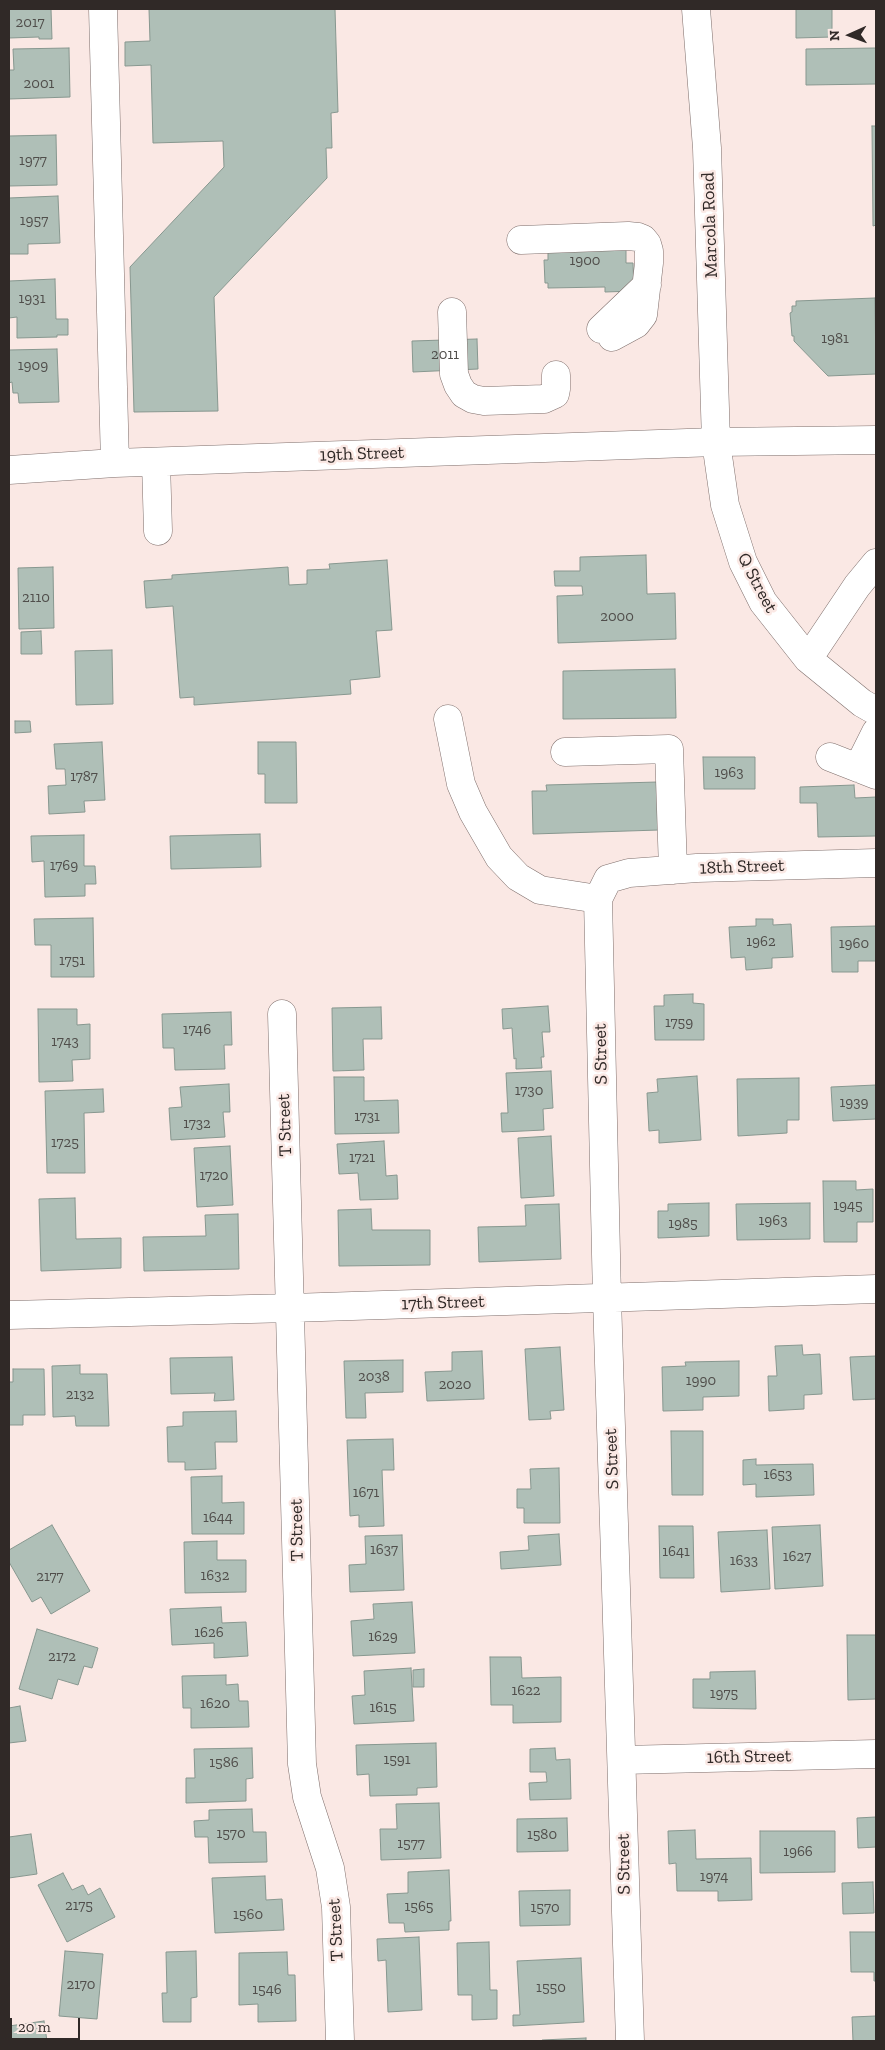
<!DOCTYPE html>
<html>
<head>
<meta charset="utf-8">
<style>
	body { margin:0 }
	#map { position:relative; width:885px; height:2050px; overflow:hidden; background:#fae8e4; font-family:"Zilla Slab",serif }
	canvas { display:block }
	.frame { position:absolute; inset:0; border:10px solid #302927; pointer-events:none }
	.north { position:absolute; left:825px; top:10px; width:50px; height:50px; -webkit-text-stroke:4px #fae8e4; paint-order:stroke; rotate:268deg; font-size:14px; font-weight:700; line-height:20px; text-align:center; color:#302927 }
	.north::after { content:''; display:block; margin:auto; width:18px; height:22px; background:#302927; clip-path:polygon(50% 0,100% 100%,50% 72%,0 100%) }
	.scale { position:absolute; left:10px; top:2018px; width:70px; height:22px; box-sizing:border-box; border:2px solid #302927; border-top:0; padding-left:6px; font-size:15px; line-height:18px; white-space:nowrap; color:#302927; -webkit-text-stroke:4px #fae8e4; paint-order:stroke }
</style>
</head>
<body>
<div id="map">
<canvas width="885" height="2050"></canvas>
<div class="frame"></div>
<div class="north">N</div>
<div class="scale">20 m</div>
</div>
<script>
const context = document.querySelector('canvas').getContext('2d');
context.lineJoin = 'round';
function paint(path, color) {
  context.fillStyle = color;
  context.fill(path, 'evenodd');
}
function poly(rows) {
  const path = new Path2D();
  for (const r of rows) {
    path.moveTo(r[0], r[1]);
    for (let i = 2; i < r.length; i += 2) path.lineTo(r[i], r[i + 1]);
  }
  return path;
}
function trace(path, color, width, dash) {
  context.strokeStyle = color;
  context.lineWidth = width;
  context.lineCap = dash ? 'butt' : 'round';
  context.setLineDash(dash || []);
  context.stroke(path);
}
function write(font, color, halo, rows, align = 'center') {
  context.font = font + ' "Zilla Slab",serif';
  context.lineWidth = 5;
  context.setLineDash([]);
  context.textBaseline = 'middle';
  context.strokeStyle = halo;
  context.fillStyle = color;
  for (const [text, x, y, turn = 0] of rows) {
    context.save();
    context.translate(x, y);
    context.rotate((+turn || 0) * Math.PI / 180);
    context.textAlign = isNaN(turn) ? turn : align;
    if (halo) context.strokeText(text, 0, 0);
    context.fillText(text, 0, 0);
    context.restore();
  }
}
const building = poly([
	[9,9,51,9,52,39,39,39,39,37,9,38,9,9],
	[149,9,335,9,338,112,331,113,332,148,326,148,327,178,214,297,218,411,134,412,130,267,224,167,223,141,153,143,151,65,125,66,125,42,150,41,149,9],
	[796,9,832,9,832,37,796,38,796,9],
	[69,48,70,97,9,99,9,70,14,70,13,49,69,48],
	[876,48,876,84,806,85,806,49,876,48],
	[872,126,876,126,876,225,873,226,872,126],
	[56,135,57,185,9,186,9,136,56,135],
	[58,196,60,243,28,244,28,254,9,254,9,198,58,196],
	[626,243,626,263,633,263,634,291,605,292,605,287,548,288,548,283,545,283,544,260,548,260,548,248,626,243],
	[55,279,56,319,68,319,68,335,57,335,57,337,17,338,17,317,9,318,9,281,55,279],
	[875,298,876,374,828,376,794,341,794,336,792,336,790,313,792,312,792,306,796,306,796,301,875,298],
	[477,339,478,369,413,372,412,341,477,339],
	[57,349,59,402,19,403,18,393,13,393,12,382,9,383,9,350,57,349],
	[646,555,647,594,675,593,676,639,558,643,557,596,583,595,582,586,555,586,554,571,580,571,580,557,646,555],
	[387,560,392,630,376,631,380,677,350,680,351,694,194,705,194,697,180,698,173,606,146,608,144,581,172,579,172,575,288,567,289,585,307,584,307,570,330,569,329,564,387,560],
	[53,567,54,628,19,629,18,568,53,567],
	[41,631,42,654,21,654,21,632,41,631],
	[112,650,113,704,76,705,75,651,112,650],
	[675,669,676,718,563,719,563,671,675,669],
	[15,721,30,721,31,732,15,733,15,721],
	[102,742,105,800,84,801,85,812,49,814,48,786,66,785,65,769,56,769,54,744,102,742],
	[258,742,296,742,297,803,265,803,265,774,258,774,258,742],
	[703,757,755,757,755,789,704,789,703,757],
	[658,782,659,830,533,834,532,791,547,791,546,785,658,782],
	[854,785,855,798,876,797,876,836,818,837,817,803,800,803,800,787,854,785],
	[260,834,261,867,171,869,170,836,260,834],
	[84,835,84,866,95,866,96,884,85,884,85,896,45,897,44,861,32,862,31,836,84,835],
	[93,918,94,977,51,977,51,945,35,945,34,919,93,918],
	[756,919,773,919,773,925,791,924,793,957,772,958,772,968,746,970,745,957,731,958,729,927,756,926,756,919],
	[876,926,876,961,858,961,858,972,832,972,831,927,876,926],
	[693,994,693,1003,704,1004,704,1040,655,1040,654,1006,664,1006,664,995,693,994],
	[548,1006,550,1032,542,1032,544,1057,541,1057,542,1068,516,1069,516,1058,514,1059,512,1028,503,1029,502,1009,548,1006],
	[381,1007,382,1039,363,1039,364,1070,333,1071,332,1008,381,1007],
	[38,1009,77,1009,77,1025,90,1024,90,1059,72,1060,73,1081,39,1082,38,1009],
	[231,1012,232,1045,224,1045,225,1069,175,1070,174,1048,163,1048,162,1014,231,1012],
	[551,1071,553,1108,543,1109,544,1130,502,1132,501,1113,508,1113,506,1073,551,1071],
	[697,1076,701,1140,659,1143,659,1130,649,1131,647,1093,658,1092,657,1079,697,1076],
	[334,1077,364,1077,364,1101,398,1100,399,1133,335,1134,334,1077],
	[799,1078,799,1120,787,1120,787,1133,738,1136,737,1079,799,1078],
	[229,1084,230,1112,223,1112,225,1137,171,1140,169,1108,182,1107,180,1087,229,1084],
	[876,1085,876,1119,833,1121,831,1087,876,1085],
	[103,1089,104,1112,84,1113,85,1173,47,1173,45,1091,103,1089],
	[551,1136,554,1196,521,1198,518,1138,551,1136],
	[384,1141,386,1176,397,1175,398,1199,360,1200,358,1173,339,1174,337,1144,384,1141],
	[230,1146,233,1205,197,1207,194,1148,230,1146],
	[823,1181,856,1181,856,1190,873,1189,873,1222,857,1222,857,1242,824,1242,823,1181],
	[75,1198,76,1239,121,1238,121,1268,41,1271,39,1199,75,1198],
	[709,1203,709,1236,658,1238,658,1211,668,1211,668,1204,709,1203],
	[810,1203,810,1239,737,1240,736,1204,810,1203],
	[559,1204,561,1259,479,1262,478,1227,526,1226,525,1205,559,1204],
	[371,1209,372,1230,430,1230,430,1265,339,1266,338,1210,371,1209],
	[238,1214,239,1269,144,1271,143,1237,206,1236,205,1215,238,1214],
	[802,1345,803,1355,820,1354,822,1394,804,1395,804,1409,769,1411,768,1376,777,1376,775,1346,802,1345],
	[560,1347,564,1410,550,1411,551,1419,529,1420,525,1349,560,1347],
	[482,1351,484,1399,427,1401,425,1372,452,1371,452,1352,482,1351],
	[876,1356,876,1399,853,1400,850,1357,876,1356],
	[232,1357,234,1400,214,1401,215,1393,171,1394,170,1358,232,1357],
	[403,1360,403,1392,365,1393,366,1418,346,1418,344,1361,403,1360],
	[739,1361,739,1396,703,1397,703,1410,663,1411,662,1367,686,1366,685,1362,739,1361],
	[80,1365,80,1374,107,1374,109,1426,76,1426,75,1416,53,1417,52,1366,80,1365],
	[13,1369,44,1369,45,1415,23,1415,23,1425,9,1425,9,1382,13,1382,13,1369],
	[236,1411,237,1442,215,1442,216,1469,185,1470,185,1462,168,1462,167,1427,183,1426,183,1412,236,1411],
	[671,1431,703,1431,703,1495,672,1495,671,1431],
	[393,1439,394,1470,382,1470,384,1526,359,1527,359,1515,350,1516,347,1440,393,1439],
	[756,1459,756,1465,813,1464,814,1495,756,1497,756,1484,743,1485,743,1460,756,1459],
	[559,1468,560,1523,524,1523,524,1508,517,1508,517,1489,531,1489,530,1469,559,1468],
	[222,1476,222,1503,244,1502,244,1534,192,1534,191,1477,222,1476],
	[52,1525,90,1591,51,1614,41,1597,32,1602,9,1562,9,1550,52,1525],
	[820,1525,823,1586,775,1589,772,1527,820,1525],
	[659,1526,693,1526,694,1578,660,1578,659,1526],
	[767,1530,770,1589,721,1592,718,1532,767,1530],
	[559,1534,561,1565,501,1569,500,1552,529,1550,528,1536,559,1534],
	[402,1535,404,1590,350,1592,349,1565,366,1564,365,1536,402,1535],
	[217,1541,217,1560,246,1560,246,1592,185,1593,184,1542,217,1541],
	[412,1602,415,1653,353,1656,351,1621,374,1619,373,1604,412,1602],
	[221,1607,222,1623,246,1622,248,1656,214,1658,214,1643,172,1645,170,1609,221,1607],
	[37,1629,98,1648,92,1668,84,1666,78,1685,58,1679,52,1699,19,1689,37,1629],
	[847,1635,876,1635,876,1699,848,1700,847,1635],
	[490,1657,521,1657,522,1678,561,1677,561,1722,513,1723,513,1705,491,1705,490,1657],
	[411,1668,414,1721,354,1724,352,1696,365,1695,364,1671,411,1668],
	[424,1669,424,1687,413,1687,413,1670,424,1669],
	[755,1671,756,1709,693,1708,693,1679,710,1679,710,1672,755,1671],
	[226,1675,226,1685,238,1684,239,1701,248,1701,249,1727,191,1728,191,1708,183,1708,182,1676,226,1675],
	[20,1706,26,1741,9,1743,9,1708,20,1706],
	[436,1743,437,1787,417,1788,417,1795,370,1796,369,1774,357,1775,356,1745,436,1743],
	[252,1748,253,1778,246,1779,246,1801,186,1803,186,1778,195,1778,194,1749,252,1748],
	[555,1748,556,1760,570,1759,571,1799,530,1800,529,1783,547,1782,546,1772,530,1772,530,1749,555,1748],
	[439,1803,441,1858,381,1860,380,1829,397,1829,396,1804,439,1803],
	[252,1809,253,1832,266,1832,267,1862,209,1863,208,1837,195,1837,194,1821,209,1820,209,1810,252,1809],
	[876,1817,876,1847,858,1848,857,1818,876,1817],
	[567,1818,568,1851,517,1852,517,1819,567,1818],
	[695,1830,696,1859,751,1858,752,1900,718,1901,718,1891,677,1891,676,1863,669,1864,668,1831,695,1830],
	[760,1831,835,1831,835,1872,760,1873,760,1831],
	[31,1834,37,1874,9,1878,9,1837,31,1834],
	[449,1870,451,1921,449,1921,449,1930,405,1932,404,1923,389,1923,387,1894,408,1893,408,1872,449,1870],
	[63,1873,72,1890,83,1885,88,1895,100,1888,115,1917,67,1942,38,1885,63,1873],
	[265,1876,266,1900,282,1899,284,1930,215,1933,212,1878,265,1876],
	[873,1882,874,1913,843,1914,842,1883,873,1882],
	[570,1890,570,1925,520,1926,519,1891,570,1890],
	[850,1932,876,1932,876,1981,874,1981,874,1972,851,1972,850,1932],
	[419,1937,422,2010,388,2012,386,1960,378,1961,377,1939,419,1937],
	[489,1942,490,1990,497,1990,497,2019,472,2020,472,1995,458,1995,457,1943,489,1942],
	[65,1951,103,1954,97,2019,59,2016,65,1951],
	[196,1951,197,1997,191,1998,191,2022,163,2022,162,1993,167,1993,166,1952,196,1951],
	[287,1952,288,1975,295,1975,296,2021,258,2022,258,2004,239,2005,239,1953,287,1952],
	[581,1958,584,2022,513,2026,513,2015,520,2015,517,1961,581,1958],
	[876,2016,876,2041,853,2041,852,2017,876,2016],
	[44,2021,47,2041,9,2041,9,2026,44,2021],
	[586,2038,586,2041,542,2041,542,2040,586,2038]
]);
paint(building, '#afbfb7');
trace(building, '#87978f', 1);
const minor = poly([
	[103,9,115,463],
	[521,240,628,236,638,237,643,239,647,244,649,251,649,263,643,315,636,324,612,337],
	[452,312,454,374,458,385,464,394,473,399,484,401,544,399,555,394,556,389,556,375],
	[601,329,647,285],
	[156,462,158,531],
	[9,470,115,463,716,442,725,505,743,562,763,602,808,659,862,703,876,711],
	[808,659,857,586,876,563],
	[448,719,461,784,473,812,499,857,518,877,540,890,598,899],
	[565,752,669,749,673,870],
	[830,757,876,775],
	[858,768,876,732],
	[282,1014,302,1764,307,1797,330,1868,336,1907,340,2041],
	[9,1315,291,1308,876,1289],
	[622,1760,876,1754],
	[630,2041,607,1298,598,899,608,879,629,873,697,868,876,863]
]);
const major = poly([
	[696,9,707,148,716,442,876,440]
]);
trace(minor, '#7f6f6c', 29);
trace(major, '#7f6f6c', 29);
trace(minor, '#fff', 28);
trace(major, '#fff', 28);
write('15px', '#504e4b', null, [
	["2017",30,23],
	["2001",39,84],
	["1977",33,161],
	["1957",34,221],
	["1900",585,261],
	["1931",32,299],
	["1981",835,339],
	["2011",445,355],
	["1909",33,366],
	["2110",36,598],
	["2000",617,617],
	["1963",729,773],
	["1787",84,777],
	["1769",64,866],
	["1962",761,942],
	["1960",854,944],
	["1751",72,961],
	["1759",679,1023],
	["1746",197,1030],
	["1743",65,1042],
	["1730",529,1091],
	["1939",854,1103],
	["1731",367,1117],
	["1732",197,1124],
	["1725",65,1143],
	["1721",362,1158],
	["1720",214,1176],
	["1945",848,1206],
	["1963",773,1221],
	["1985",683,1224],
	["2038",374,1377],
	["1990",701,1381],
	["2020",455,1385],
	["2132",80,1395],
	["1653",778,1475],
	["1671",366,1493],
	["1644",218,1518],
	["1637",384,1550],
	["1641",676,1552],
	["1627",797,1557],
	["1633",744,1561],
	["1632",215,1576],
	["2177",50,1577],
	["1626",209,1633],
	["1629",383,1637],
	["2172",62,1657],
	["1622",526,1691],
	["1975",724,1694],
	["1620",215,1704],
	["1615",383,1708],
	["1591",397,1760],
	["1586",224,1763],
	["1570",231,1834],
	["1580",542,1835],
	["1577",411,1844],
	["1966",798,1852],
	["1974",714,1877],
	["2175",79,1906],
	["1565",419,1907],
	["1570",545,1908],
	["1560",248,1915],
	["2170",81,1985],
	["1550",551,1988],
	["1546",267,1990]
]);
write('18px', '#302927', '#fae8e4', [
	["Marcola Road",710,225,-92],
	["19th Street",362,454,-2],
	["Q Street",757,583,62],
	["18th Street",742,867,-2],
	["S Street",601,1054,-91],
	["T Street",285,1125,-92],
	["17th Street",443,1303,-2],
	["S Street",612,1459,-92],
	["T Street",297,1530,-91],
	["16th Street",749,1757,-1],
	["S Street",624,1864,-91],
	["T Street",336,1930,-93]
]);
</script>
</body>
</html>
